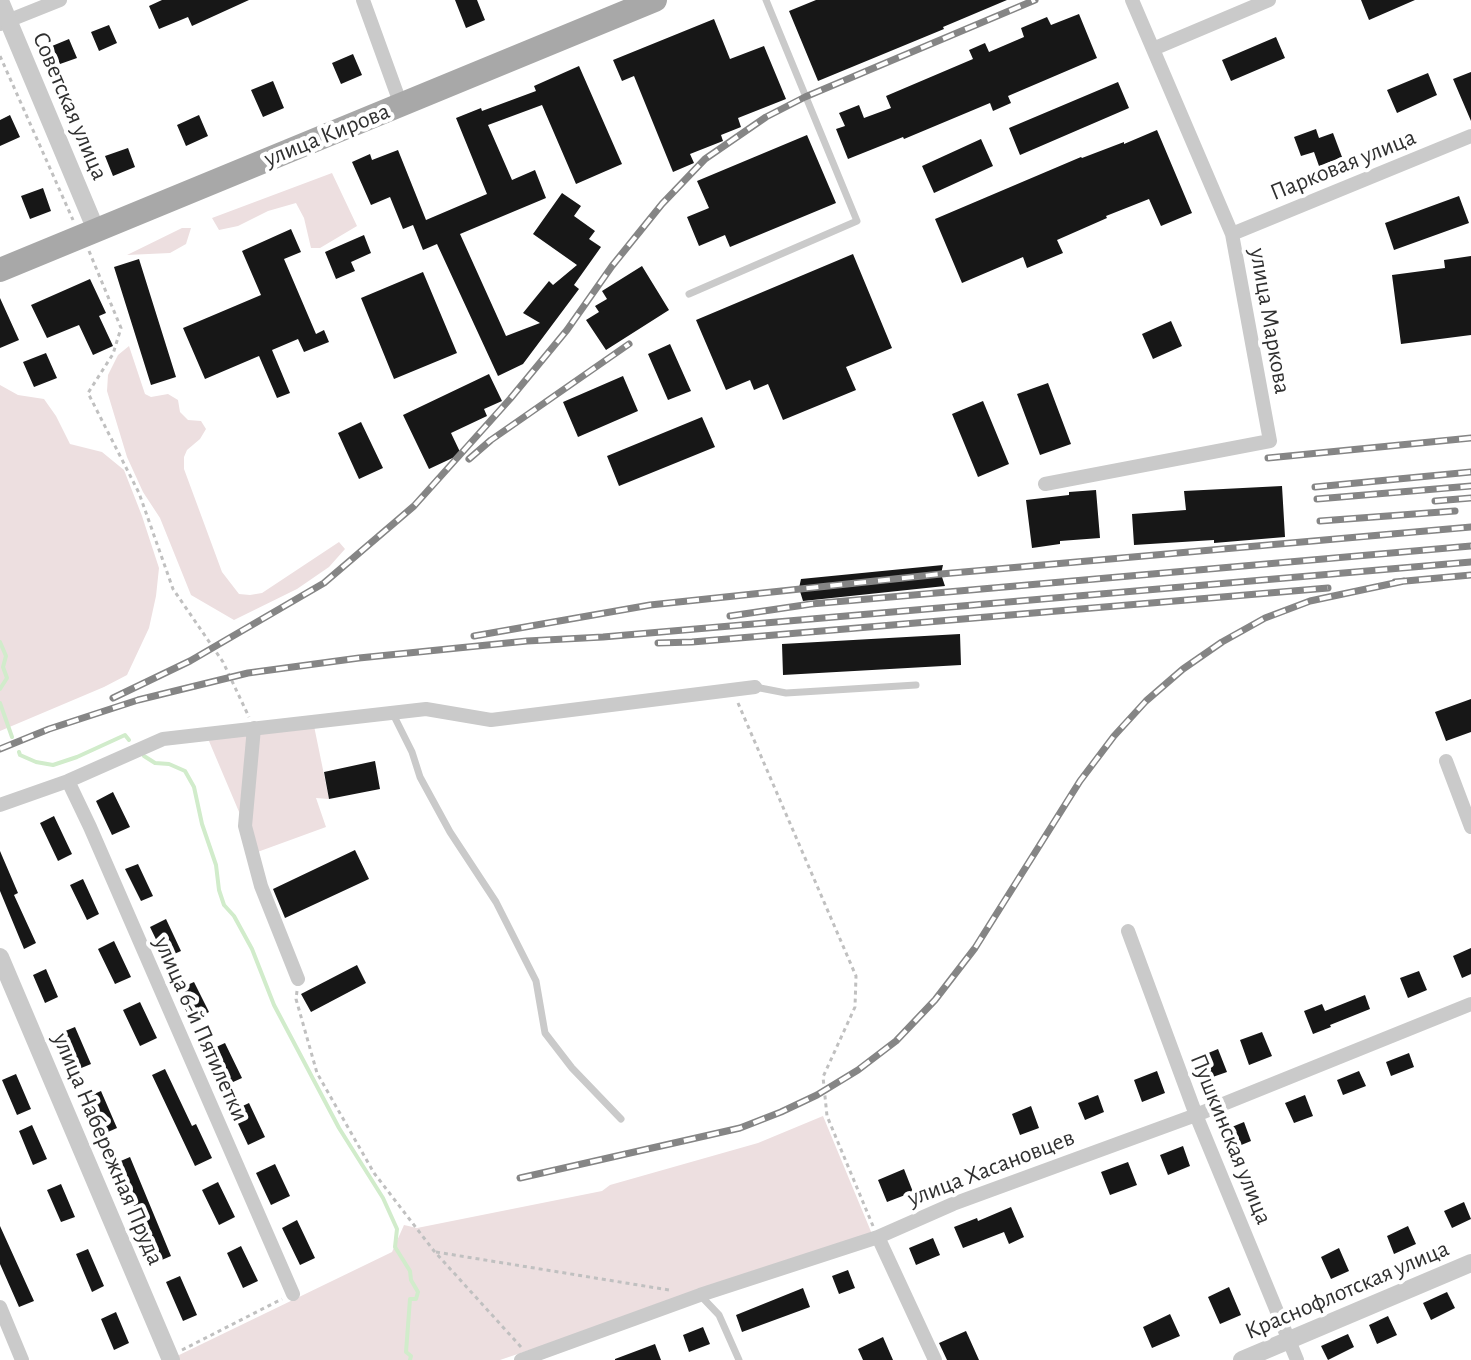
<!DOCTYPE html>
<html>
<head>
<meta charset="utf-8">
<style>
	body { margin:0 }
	canvas { display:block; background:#fff }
</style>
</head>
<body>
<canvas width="1471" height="1360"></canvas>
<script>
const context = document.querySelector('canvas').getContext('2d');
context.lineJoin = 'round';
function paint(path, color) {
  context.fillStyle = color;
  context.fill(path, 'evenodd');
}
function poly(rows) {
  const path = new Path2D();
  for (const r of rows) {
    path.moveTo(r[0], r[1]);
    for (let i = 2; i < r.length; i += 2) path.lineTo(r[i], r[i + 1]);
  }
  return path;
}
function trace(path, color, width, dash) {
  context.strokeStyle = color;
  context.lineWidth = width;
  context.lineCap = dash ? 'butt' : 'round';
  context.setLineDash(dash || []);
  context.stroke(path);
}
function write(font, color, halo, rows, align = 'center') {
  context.font = font + ' "Alegreya Sans",sans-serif';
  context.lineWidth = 8;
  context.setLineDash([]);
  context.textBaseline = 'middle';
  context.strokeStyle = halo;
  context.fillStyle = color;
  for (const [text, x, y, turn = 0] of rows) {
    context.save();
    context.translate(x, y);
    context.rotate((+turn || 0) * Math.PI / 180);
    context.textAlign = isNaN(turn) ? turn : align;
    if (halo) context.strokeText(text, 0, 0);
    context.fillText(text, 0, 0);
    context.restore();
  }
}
paint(poly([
	[332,173,357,226,320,248,311,248,304,218,296,203,268,211,238,226,219,230,212,218],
	[182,228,191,228,186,244,170,253,127,255],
	[129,346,145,394,151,397,168,394,178,400,180,412,188,420,201,421,206,429,200,439,187,450,184,457,184,469,222,572,239,594,250,595,262,593,339,542,345,549,329,567,297,589,234,620,191,595,160,518,143,492,127,457,107,391,108,375,118,355],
	[0,385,18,395,44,399,56,416,70,444,102,452,124,470,142,516,159,568,156,596,149,628,127,675,104,687,0,731],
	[313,721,329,799,316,798,326,827,252,854,245,826,206,734],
	[823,1116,872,1234,500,1360,177,1360,175,1357,392,1252,404,1225,417,1228,602,1191,610,1185,758,1143]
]), '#eddfe0');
trace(poly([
	[0,642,6,656,3,667,7,678,0,689],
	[0,703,12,737],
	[19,752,20,755,36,762,53,765,77,757,125,735,129,740],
	[144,756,155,763,169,764,185,771,194,787,202,824,216,865,219,890,224,905,234,916,252,949,274,1005,339,1128,383,1198,397,1229,395,1247,410,1271,411,1280,418,1292,416,1299,410,1299,406,1352,411,1356,410,1360]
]), '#d1eccb', 4);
paint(poly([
	[162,0,249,0,192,26,188,17,159,29,149,6],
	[455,0,477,0,485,20,466,28],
	[816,0,1007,0,943,27,944,29,818,81,789,11],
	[1361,0,1415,0,1369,20],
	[1079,14,1097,58,1008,96,1011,103,993,111,990,103,904,139,903,137,848,159,836,129,845,126,839,113,859,105,864,118,891,108,886,96,973,59,969,50,985,43,989,52,1024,37,1021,28,1047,17,1051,25],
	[714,19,730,59,764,46,786,99,738,118,741,127,721,135,723,141,690,154,694,163,673,172,634,76,622,81,613,60],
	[109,25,117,43,99,51,91,32],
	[1276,37,1285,58,1231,81,1222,60],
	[69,39,77,58,60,64,52,46],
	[353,54,362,75,341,84,332,63],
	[579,66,622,164,576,184,542,105,488,125,512,180,535,170,546,198,460,234,506,336,540,323,523,313,549,281,553,285,577,265,533,234,562,193,581,206,574,216,595,231,589,239,601,247,574,285,579,289,523,364,498,376,437,244,423,250,413,225,403,229,390,197,371,205,352,162,370,154,372,160,398,150,426,220,487,194,456,118,481,108,482,111,536,91,534,86],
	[1471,72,1471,121,1453,79],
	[1428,73,1437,95,1397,113,1387,90],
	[273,81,284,108,263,117,251,90],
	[1118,82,1129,108,1020,155,1009,128],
	[10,115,20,137,0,146,0,120],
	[199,115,208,136,186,146,177,125],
	[1316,129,1319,138,1333,133,1342,157,1319,166,1314,152,1301,156,1294,137],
	[1157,130,1192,213,1161,226,1149,199,1106,216,1107,218,1057,240,1063,253,1027,268,1023,257,962,283,935,219,1081,157,1082,158,1124,142,1124,144],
	[807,135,836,203,730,247,725,235,699,246,687,217,709,208,697,181],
	[981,139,993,166,934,193,922,166],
	[128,148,135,167,113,176,105,156],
	[43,188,51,211,30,219,21,196],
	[1459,196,1469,223,1394,250,1385,223],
	[291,229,301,252,284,259,316,334,324,330,329,342,304,352,298,339,272,350,290,393,277,398,259,356,205,379,183,328,261,295,242,251],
	[364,235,371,253,351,262,355,271,336,279,325,252],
	[853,254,892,348,846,367,856,390,783,420,768,384,754,390,750,380,726,390,696,320],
	[1471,256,1471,335,1401,344,1392,275,1445,268,1444,260],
	[139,259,176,377,151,385,114,267],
	[642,266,669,310,606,350,586,320,599,312,595,306,607,299,602,291],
	[423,272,457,353,394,379,361,298],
	[90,279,106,313,99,316,113,346,93,355,79,325,47,338,31,305],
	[0,298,19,340,0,348],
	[1171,321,1182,346,1153,359,1142,334],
	[670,344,691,391,668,400,648,354],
	[46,353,57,378,34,387,23,362],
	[489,374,502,401,484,409,487,416,451,433,461,454,429,469,403,415],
	[623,376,638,411,578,437,563,402],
	[1048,383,1071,444,1040,455,1017,394],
	[983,401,1009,464,978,477,952,414],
	[702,417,715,447,619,486,607,456],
	[361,422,383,468,359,479,338,433],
	[1282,486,1285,537,1214,543,1214,540,1134,545,1132,514,1186,510,1184,491],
	[1096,490,1100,538,1060,541,1060,544,1032,548,1026,500,1069,495,1069,492],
	[943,565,941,574,945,586,803,601,799,588,801,579],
	[960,634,961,665,783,675,782,644],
	[1471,699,1471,732,1446,741,1435,712],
	[375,761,380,789,329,799,324,772],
	[113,792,130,827,112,835,96,801],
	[54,816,72,854,58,861,40,823],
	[355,850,369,879,285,918,273,889],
	[0,851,18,893,14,895,36,943,24,949,0,891],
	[138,864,153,896,141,901,125,869],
	[83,879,99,914,87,920,70,885],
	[166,919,181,951,165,958,150,927],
	[114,941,131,977,115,984,98,949],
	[1471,948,1471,974,1462,978,1453,956],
	[357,965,366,983,311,1012,301,994],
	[46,969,58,997,45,1003,33,975],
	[1419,971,1427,990,1408,998,1400,978],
	[194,982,209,1012,191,1021,176,990],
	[1365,995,1370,1009,1330,1025,1331,1027,1313,1034,1304,1011,1322,1004,1325,1011],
	[140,1002,157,1038,140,1046,123,1010],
	[75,1027,91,1064,74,1071,58,1034],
	[1262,1032,1272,1056,1249,1065,1240,1040],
	[225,1043,242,1078,222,1087,205,1052],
	[1218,1049,1227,1072,1204,1080,1196,1058],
	[1409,1053,1414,1067,1391,1076,1386,1062],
	[165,1069,192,1126,196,1124,212,1158,195,1166,152,1075],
	[1157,1071,1165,1093,1142,1102,1134,1080],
	[1359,1071,1366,1086,1343,1095,1337,1080],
	[16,1074,31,1109,17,1115,2,1080],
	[101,1091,117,1128,101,1135,85,1098],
	[1098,1095,1104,1112,1085,1120,1078,1103],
	[1305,1095,1313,1116,1294,1123,1285,1103],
	[249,1103,265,1137,248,1145,232,1111],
	[1031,1106,1039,1128,1020,1135,1012,1114],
	[1244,1122,1251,1141,1229,1150,1222,1131],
	[32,1125,47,1159,33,1165,19,1131],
	[1183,1146,1190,1166,1168,1175,1160,1155],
	[130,1157,171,1256,157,1262,116,1163],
	[1128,1162,1137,1185,1110,1195,1101,1172],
	[275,1164,290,1196,271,1205,256,1173],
	[904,1169,913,1192,887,1202,878,1180],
	[218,1182,235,1217,219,1225,202,1190],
	[61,1184,75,1217,61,1222,47,1190],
	[1464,1202,1471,1219,1452,1228,1444,1211],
	[1011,1207,1024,1237,1009,1244,1004,1232,963,1248,954,1227,977,1218,978,1221],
	[297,1220,315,1258,300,1265,282,1228],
	[0,1226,34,1301,19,1307,0,1264],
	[1408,1226,1416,1244,1394,1254,1387,1236],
	[933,1238,940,1255,916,1265,909,1248],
	[241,1246,258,1281,243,1288,227,1253],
	[1339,1248,1349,1271,1331,1279,1321,1257],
	[88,1249,104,1286,92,1292,76,1254],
	[848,1270,855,1288,839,1294,832,1276],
	[180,1276,197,1315,183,1321,166,1282],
	[1229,1287,1241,1315,1220,1324,1208,1297],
	[803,1288,810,1307,742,1332,736,1315],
	[1447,1292,1455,1308,1431,1320,1423,1303],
	[116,1312,129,1343,114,1350,101,1319],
	[1170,1314,1180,1336,1152,1348,1143,1327],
	[1388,1316,1397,1335,1377,1344,1369,1325],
	[703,1327,710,1344,689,1352,683,1335],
	[966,1331,979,1360,947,1360,939,1343],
	[1348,1334,1354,1347,1328,1360,1321,1346],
	[883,1337,893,1360,863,1360,858,1349],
	[655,1344,661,1360,615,1360,615,1359]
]), '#171717');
trace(poly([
	[0,56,73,220],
	[89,251,121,328,113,354,88,393,139,493,173,589,223,662,249,717],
	[738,703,856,976,855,1007,823,1077,827,1116,873,1226],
	[297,991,296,999,317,1073,374,1173,434,1251,521,1347],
	[436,1252,669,1290],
	[182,1350,282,1299]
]), '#c0c0c0', 3, [4, 4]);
trace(poly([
	[689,294,857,221,766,0],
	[755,687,786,693,916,685],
	[392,712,412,752,420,777,450,832,496,902,536,981,545,1033,572,1068,621,1119],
	[700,1295,719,1315,739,1360]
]), '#cacaca', 7);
trace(poly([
	[363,0,401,105],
	[0,24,60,0],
	[1153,49,1269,0],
	[1232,234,1471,136],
	[1045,484,1270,441,1232,234,1132,0],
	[254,728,245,826,261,886,298,979],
	[1446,761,1471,827],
	[68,781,90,827,293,1294],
	[0,805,68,781,163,739,426,709,491,720,755,687],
	[1128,931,1196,1115,1297,1360],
	[878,1237,935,1360],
	[0,1307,22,1360],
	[521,1360,700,1295,878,1237,953,1204,1196,1115,1471,1004]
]), '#cacaca', 14);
trace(poly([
	[0,1,96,230],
	[0,957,171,1360],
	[1242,1360,1471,1263]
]), '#cacaca', 18);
trace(poly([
	[0,270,655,0]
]), '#a8a8a8', 24);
const rail = poly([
	[1268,458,1471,438],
	[469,459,491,440,629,344],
	[1315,487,1471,472],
	[1317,499,1471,486],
	[1435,501,1471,498],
	[1320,521,1455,511],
	[1395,582,1471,575],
	[730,616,811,604,1471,546],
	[474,636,650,605,941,574,1471,527],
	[658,643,692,642,1328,588],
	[113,698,190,661,324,583,414,506,510,399,567,330,612,266,662,204,705,159,766,117,805,97,1035,0],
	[0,749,49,729,138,700,248,673,359,658,527,641,603,637,1471,562],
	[520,1178,740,1128,781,1112,817,1095,858,1070,896,1041,935,1000,975,948,1080,781,1114,736,1146,701,1183,669,1222,642,1265,618,1310,601,1404,581]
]);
trace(rail, '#858585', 7);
trace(rail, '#fff', 4, [12]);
write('24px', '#303030', '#fff', [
	["Советская улица",70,106,67],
	["улица Кирова",327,135,-22],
	["Парковая улица",1343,165,-22],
	["улица Маркова",1270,321,80],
	["улица 6-й Пятилетки",201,1029,66],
	["Пушкинская улица",1231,1139,68],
	["улица Набережная Пруда",108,1149,67],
	["улица Хасановцев",991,1168,-21],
	["Краснофлотская улица",1347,1290,-23]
]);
</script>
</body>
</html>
